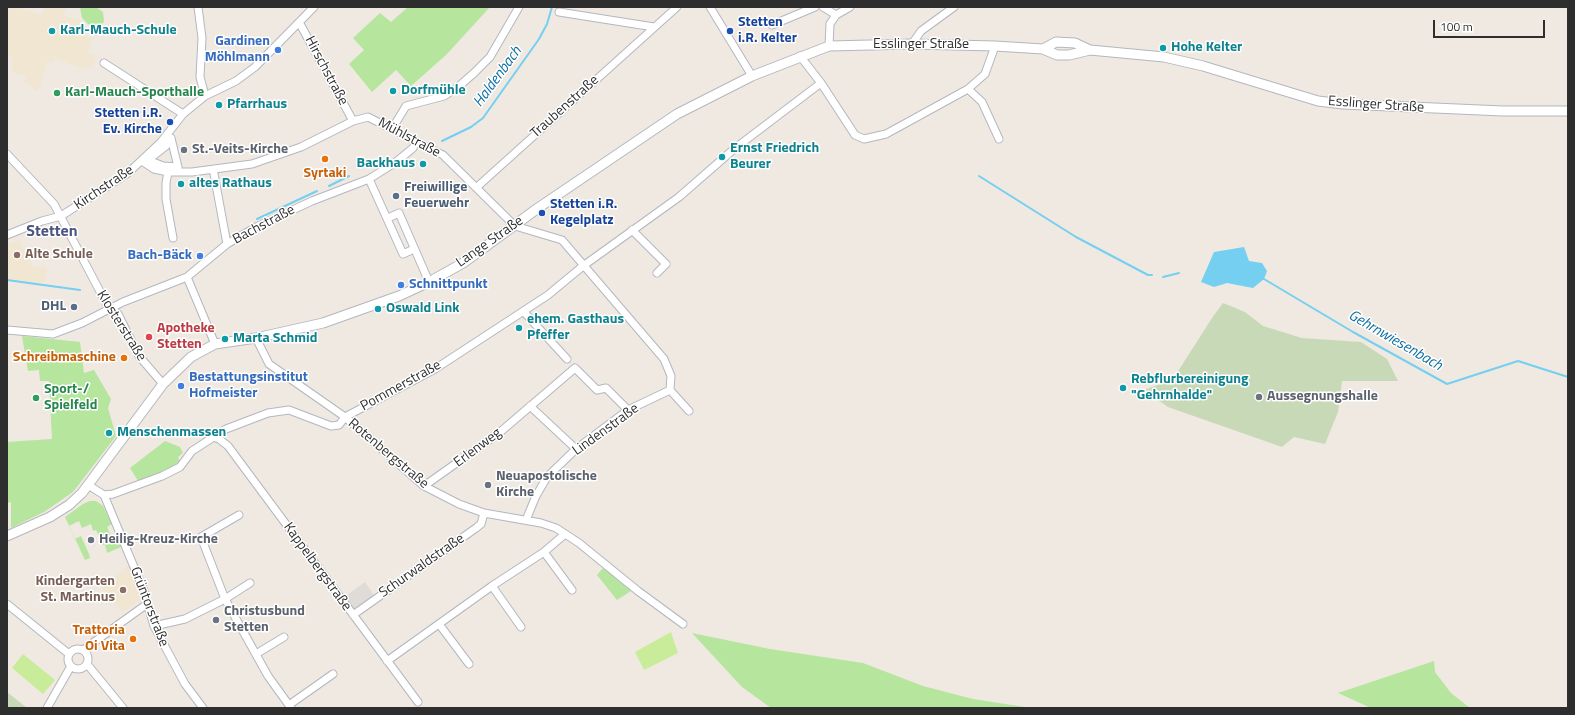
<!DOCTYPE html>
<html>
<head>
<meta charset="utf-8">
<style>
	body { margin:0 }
	#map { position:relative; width:1575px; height:715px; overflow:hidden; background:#efe9e1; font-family:"Titillium Web",sans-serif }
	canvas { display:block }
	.frame { position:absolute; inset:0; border:8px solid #2e2e2e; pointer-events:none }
	.scale { position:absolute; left:1433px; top:20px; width:112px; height:18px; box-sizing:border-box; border:2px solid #2e2e2e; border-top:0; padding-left:5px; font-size:12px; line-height:14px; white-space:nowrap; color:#2e2e2e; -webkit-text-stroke:3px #fff; paint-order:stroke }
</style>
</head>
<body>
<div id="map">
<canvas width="1575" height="715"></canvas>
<div class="frame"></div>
<div class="scale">100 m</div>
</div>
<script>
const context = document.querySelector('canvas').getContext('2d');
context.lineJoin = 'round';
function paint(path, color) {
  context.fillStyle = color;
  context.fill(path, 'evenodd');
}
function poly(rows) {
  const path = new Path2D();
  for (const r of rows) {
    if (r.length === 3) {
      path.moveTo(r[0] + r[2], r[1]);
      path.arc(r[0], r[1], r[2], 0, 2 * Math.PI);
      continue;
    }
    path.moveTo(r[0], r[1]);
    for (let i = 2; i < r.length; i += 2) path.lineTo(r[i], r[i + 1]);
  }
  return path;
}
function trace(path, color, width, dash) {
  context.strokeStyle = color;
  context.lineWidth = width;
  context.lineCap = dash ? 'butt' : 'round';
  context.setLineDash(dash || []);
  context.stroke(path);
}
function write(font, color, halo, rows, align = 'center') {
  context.font = font + ' "Titillium Web",sans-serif';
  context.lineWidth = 3;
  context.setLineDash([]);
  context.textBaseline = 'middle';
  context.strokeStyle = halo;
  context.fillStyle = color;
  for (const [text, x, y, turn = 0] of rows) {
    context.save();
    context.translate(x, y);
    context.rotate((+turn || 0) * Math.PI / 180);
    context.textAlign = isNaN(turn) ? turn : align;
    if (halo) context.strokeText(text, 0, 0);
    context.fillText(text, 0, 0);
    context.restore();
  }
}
paint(poly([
	[7,7,15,7,42,15,44,7,67,7,64,16,81,20,79,25,87,28,84,36,92,39,88,53,97,57,93,66,86,69,55,59,52,63,47,62,40,86,36,91,24,81,27,76,11,72,13,58,7,56],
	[19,240,33,266,47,268,45,281,42,283,7,280,7,245],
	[130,564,143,592,141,600,122,612,114,601,112,602,102,588]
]), '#f0e6d1');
paint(poly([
	[80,7,96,7,103,12,104,22,96,28,88,24,82,18],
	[408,7,490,7,446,55,411,86,396,70,372,92,349,64,364,50,353,38,380,13,391,22],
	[22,336,80,342,84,373,94,370,111,399,108,408,116,436,73,492,44,512,11,528,11,502,7,503,7,442,52,439,49,381,40,381,39,370,28,371],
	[165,441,180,447,183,453,178,457,180,461,170,469,138,481,130,468],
	[90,501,96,501,103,506,112,524,107,527,114,543,119,541,121,547,107,553,105,545,103,545,96,530,93,531,91,524,82,528,79,521,69,526,75,539,81,536,89,554,90,558,85,560,65,517,83,504],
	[603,568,631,591,617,600,597,575],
	[692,633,770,649,863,663,923,686,973,699,1031,708,771,708,742,687],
	[1434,661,1435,672,1451,693,1470,708,1371,708,1338,693]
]), '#b6e59e');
paint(poly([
	[1223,303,1245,312,1263,326,1302,338,1361,342,1387,359,1398,381,1342,381,1338,412,1325,444,1294,437,1282,447,1168,407,1144,390,1173,379,1214,315],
	[7,692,27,708,7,708]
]), '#c8d9b8');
paint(poly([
	[671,632,678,653,644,670,635,652],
	[23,654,55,680,43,694,12,668]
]), '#c9ec9a');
paint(poly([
	[365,582,376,598,353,615,341,599]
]), '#dfdcd8');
paint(poly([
	[1244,247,1249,261,1262,263,1267,271,1264,279,1253,288,1227,283,1214,287,1201,282,1214,252]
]), '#75cff0');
trace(poly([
	[442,141,471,127,483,118,539,39,547,24,552,7],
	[979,176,1076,237,1148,275,1152,275],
	[329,186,349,176],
	[257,219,317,191],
	[1163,277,1179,273],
	[1264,279,1353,332,1447,384,1518,361,1568,377],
	[7,280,80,290]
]), '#75cff0', 2);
const street = poly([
	[198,7,202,38,200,77,205,96],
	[710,7,752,76],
	[823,7,836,15],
	[559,12,654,27],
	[299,22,353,121],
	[772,25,815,7],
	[912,44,921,31,954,7],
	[829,46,830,24,836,15,850,7],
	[800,56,821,83,855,135,864,139,886,134,968,89,985,74,995,46],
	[104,63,183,114],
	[968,89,982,102,999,139],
	[392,129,406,106,444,96,458,87,474,73,490,57,519,7],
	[171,138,178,167,163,166,148,160,166,146,171,138],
	[7,154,54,204,106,303,118,314,139,356,163,384],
	[142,161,154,169,168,172,192,172,252,164,301,147,353,121,368,117,443,155,515,226,562,240,664,359,671,376,670,390,689,411],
	[168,172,166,183,166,199,173,238],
	[214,174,227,244],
	[369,179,403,254,414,249],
	[477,187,677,7],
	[388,218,399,213,429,282],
	[632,230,666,264,657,273],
	[7,235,42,221,61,216,128,173,161,142,183,114,205,96,236,81,255,67,314,7],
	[187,277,215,344],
	[524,312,567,359],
	[7,330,53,334,82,323,123,302,187,277,227,244,258,226,312,201,369,179,396,162,413,148,416,142],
	[256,338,269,364,345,417,424,486,459,504,484,513,541,523,556,528,579,543,638,591,683,624],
	[530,406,576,449],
	[213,437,219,439,228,446,418,702],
	[88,485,104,495,144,591,154,626,185,684,203,708],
	[424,486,499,433,575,368,597,390,606,388,628,410],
	[104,495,113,494,162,476,180,467,192,451,226,429,268,413,289,410,331,426,339,425,345,417,435,369,548,295,583,266,679,197,734,149,821,83],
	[526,520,536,496,547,477,576,449,628,410,670,390],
	[544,552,572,590],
	[250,583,225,599,268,676,291,708],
	[492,586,521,627],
	[7,604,69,654],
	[353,615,476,528,481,524,484,513],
	[439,624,469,664],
	[154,626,185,619,225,599,201,537,239,515],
	[78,659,10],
	[83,650,147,604],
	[256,654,284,637],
	[387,661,492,586,544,552,565,534],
	[87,664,123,708],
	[289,705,333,674],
	[47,708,71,666]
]);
const secondary = poly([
	[1043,49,1056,42,1075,43,1090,50,1164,57,1203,66,1318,101,1343,104,1503,111,1568,111],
	[7,536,50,517,69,505,82,493,163,384,191,357,215,344,256,338,323,323,399,296,429,282,463,263,538,208,677,114,752,76,829,46,912,44,995,46,1043,49,1057,55,1069,55,1090,50]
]);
trace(street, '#b4b7c1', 9);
trace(secondary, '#b4b7c1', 11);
trace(street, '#fff', 7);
trace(secondary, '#fff', 9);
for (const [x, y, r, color] of [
	[52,31,4,"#0f9aa8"],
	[730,31,4,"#1a4fb4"],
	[1163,48,4,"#0f9aa8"],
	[278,50,4,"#3f7fe0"],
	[393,91,4,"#0f9aa8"],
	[57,93,4,"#2e9e5b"],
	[219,105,4,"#0f9aa8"],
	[170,122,4,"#1a4fb4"],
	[184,150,4,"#6b7280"],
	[722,157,4,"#0f9aa8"],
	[325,159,4,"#e8710a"],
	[423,164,4,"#0f9aa8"],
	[181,184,4,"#0f9aa8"],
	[396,196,4,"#5c6f8a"],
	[542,213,4,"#1a4fb4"],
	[17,255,4,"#8d6e63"],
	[200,256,4,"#3f7fe0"],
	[401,285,4,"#3f7fe0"],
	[74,307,4,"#5c6f8a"],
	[378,309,4,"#0f9aa8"],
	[519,328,4,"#0f9aa8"],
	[149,337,4,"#e0444e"],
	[225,339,4,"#0f9aa8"],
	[124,358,4,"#e8710a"],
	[181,386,4,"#3f7fe0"],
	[1123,388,4,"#0f9aa8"],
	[1259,397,4,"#6b7280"],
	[36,398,4,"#2e9e5b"],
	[109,433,4,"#0f9aa8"],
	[488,485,4,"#6b7280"],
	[91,540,4,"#6b7280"],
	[123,590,4,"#8d6e63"],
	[216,620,4,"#6b7280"],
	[133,639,4,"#e8710a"]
]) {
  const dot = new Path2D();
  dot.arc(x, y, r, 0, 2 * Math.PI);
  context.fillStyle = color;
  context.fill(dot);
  trace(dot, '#fff', 1.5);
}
write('bold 14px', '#164399', '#fff', [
	["Stetten",738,23],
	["i.R. Kelter",738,39],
	["Stetten i.R.",162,114,"right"],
	["Ev. Kirche",162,130,"right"],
	["Stetten i.R.",550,205],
	["Kegelplatz",550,221]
], 'left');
write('bold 14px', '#0d838f', '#fff', [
	["Karl-Mauch-Schule",60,31],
	["Hohe Kelter",1171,48],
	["Dorfmühle",401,91],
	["Pfarrhaus",227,105],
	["Ernst Friedrich",730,149],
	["Beurer",730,165],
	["Backhaus",415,164,"right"],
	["altes Rathaus",189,184],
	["Oswald Link",386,309],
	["ehem. Gasthaus",527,320],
	["Pfeffer",527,336],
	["Marta Schmid",233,339],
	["Rebflurbereinigung",1131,380],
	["\"Gehrnhalde\"",1131,396],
	["Menschenmassen",117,433]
], 'left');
write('bold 14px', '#366cbe', '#fff', [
	["Gardinen",270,42],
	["Möhlmann",270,58],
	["Bach-Bäck",192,256],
	["Schnittpunkt",409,285,"left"],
	["Bestattungsinstitut",189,378,"left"],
	["Hofmeister",189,394,"left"]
], 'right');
write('14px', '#2e2e2e', '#fff', [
	["Esslinger Straße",921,45],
	["Hirschstraße",326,71,62],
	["Esslinger Straße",1376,105,4],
	["Traubenstraße",565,107,-42],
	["Mühlstraße",409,138,28],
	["Kirchstraße",104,188,-34],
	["Bachstraße",264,225,-28],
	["Lange Straße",490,242,-35],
	["Klosterstraße",121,326,58],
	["Pommerstraße",401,386,-29],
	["Lindenstraße",606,430,-36],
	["Erlenweg",478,448,-37],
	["Rotenbergstraße",388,454,40],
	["Schurwaldstraße",422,566,-35],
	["Kappelbergstraße",317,567,54],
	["Grüntorstraße",149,607,69]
]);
write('bold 14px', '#27864d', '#fff', [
	["Karl-Mauch-Sporthalle",65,93],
	["Sport-/",44,390],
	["Spielfeld",44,406]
], 'left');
write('bold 14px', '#5b616d', '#fff', [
	["St.-Veits-Kirche",192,150],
	["Aussegnungshalle",1267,397],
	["Neuapostolische",496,477],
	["Kirche",496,493],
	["Heilig-Kreuz-Kirche",99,540],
	["Christusbund",224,612],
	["Stetten",224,628]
], 'left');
write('bold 14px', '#c56008', '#fff', [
	["Syrtaki",325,174,"center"],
	["Schreibmaschine",116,358],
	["Trattoria",125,631],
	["Oi Vita",125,647]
], 'right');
write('bold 14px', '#4e5e75', '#fff', [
	["Freiwillige",404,188],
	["Feuerwehr",404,204],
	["DHL",66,307,"right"]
], 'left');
write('bold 14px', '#785e54', '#fff', [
	["Alte Schule",25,255],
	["Kindergarten",115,582,"right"],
	["St. Martinus",115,598,"right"]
], 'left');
write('bold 14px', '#be3a42', '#fff', [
	["Apotheke",157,329],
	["Stetten",157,345]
], 'left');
write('italic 15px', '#0d6fa3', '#fff', [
	["Haldenbach",498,77,-54],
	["Gehrnwiesenbach",1395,341,30]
]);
write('bold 16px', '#4d5680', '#fff', [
	["Stetten",52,232]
]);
</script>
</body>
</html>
